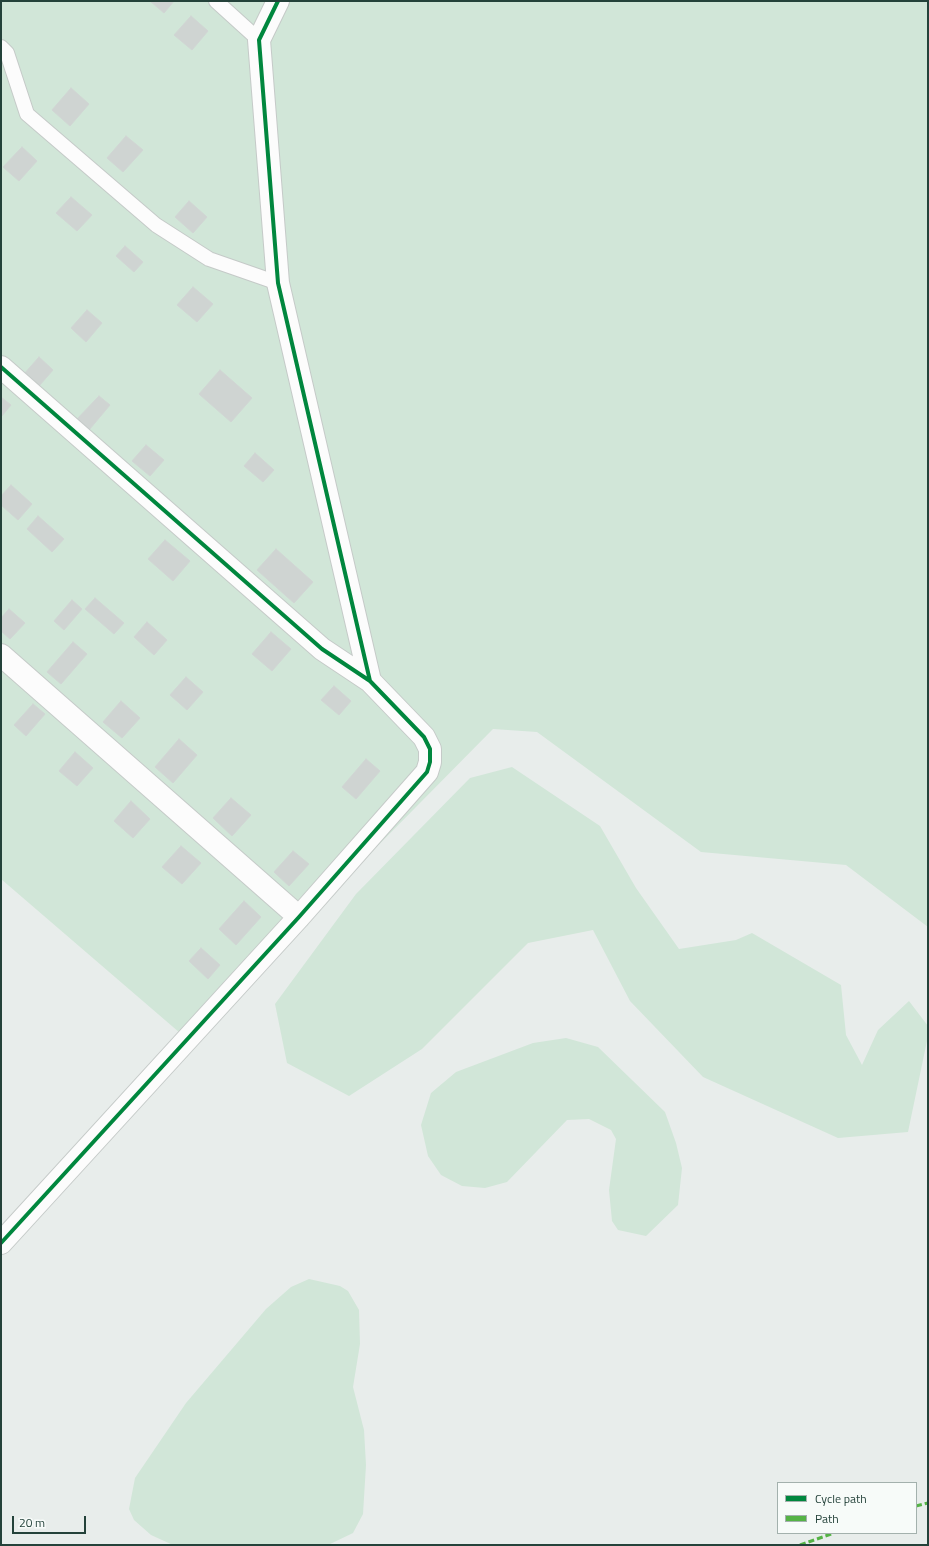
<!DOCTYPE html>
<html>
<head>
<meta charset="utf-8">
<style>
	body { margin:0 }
	#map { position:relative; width:929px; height:1546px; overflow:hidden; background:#e8edeb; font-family:"Titillium Web",sans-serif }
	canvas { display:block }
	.frame { position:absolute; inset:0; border:2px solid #24423a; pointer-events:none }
	.legend { position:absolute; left:777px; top:1482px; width:140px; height:52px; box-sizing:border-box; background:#f7fbf9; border:1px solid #a3b1ad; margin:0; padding:5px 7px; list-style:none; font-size:12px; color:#24423a }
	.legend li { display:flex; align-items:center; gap:8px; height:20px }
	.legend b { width:20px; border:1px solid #a3b1ad }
	.scale { position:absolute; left:12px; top:1516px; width:74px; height:18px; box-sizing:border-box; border:2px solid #24423a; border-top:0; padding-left:5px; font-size:12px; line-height:14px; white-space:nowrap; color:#24423a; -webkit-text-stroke:3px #f7fbf9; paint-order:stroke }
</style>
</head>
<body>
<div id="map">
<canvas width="929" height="1546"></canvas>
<div class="frame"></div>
<ul class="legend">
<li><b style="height:5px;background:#00873e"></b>Cycle path</li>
<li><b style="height:5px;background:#55b346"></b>Path</li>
</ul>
<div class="scale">20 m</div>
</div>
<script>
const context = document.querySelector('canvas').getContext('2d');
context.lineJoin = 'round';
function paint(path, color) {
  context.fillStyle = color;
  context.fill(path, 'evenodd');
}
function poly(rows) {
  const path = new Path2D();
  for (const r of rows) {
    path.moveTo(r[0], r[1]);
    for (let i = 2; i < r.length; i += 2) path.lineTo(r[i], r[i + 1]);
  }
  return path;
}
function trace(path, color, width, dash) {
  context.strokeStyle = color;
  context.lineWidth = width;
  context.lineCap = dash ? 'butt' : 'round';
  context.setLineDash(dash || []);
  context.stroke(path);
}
paint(poly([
	[1,1,928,1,928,927,846,865,701,852,537,732,493,729,187,1039,1,879],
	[512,767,600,826,636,888,679,949,736,940,752,933,841,985,846,1035,862,1065,878,1030,909,1001,928,1026,928,1036,908,1132,838,1138,703,1077,630,1001,593,930,528,943,422,1049,349,1096,287,1063,275,1004,356,894,470,778],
	[566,1038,598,1047,665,1112,676,1143,682,1168,678,1205,646,1236,618,1230,612,1221,609,1190,616,1139,611,1130,589,1119,567,1120,507,1182,485,1188,462,1186,441,1175,428,1156,421,1125,431,1093,456,1072,533,1043],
	[309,1279,340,1286,348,1291,359,1310,360,1344,353,1387,364,1430,366,1465,363,1514,353,1533,328,1545,173,1545,151,1535,134,1520,129,1509,135,1478,186,1403,266,1309,291,1287]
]), '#d1e6d8');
const building = poly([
	[150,1,174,1,164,13,150,1],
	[191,16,208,31,192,50,174,35,191,16],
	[71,88,89,104,70,126,52,110,71,88],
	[126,136,143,150,123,172,107,158,126,136],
	[22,147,37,161,19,181,3,167,22,147],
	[71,197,92,215,77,231,56,213,71,197],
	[189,201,207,217,193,233,175,217,189,201],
	[125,246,143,262,134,272,116,256,125,246],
	[193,287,213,304,197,322,177,305,193,287],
	[87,310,102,323,86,342,71,328,87,310],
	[39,357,53,370,39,386,24,374,39,357],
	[220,370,252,398,231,422,199,394,220,370],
	[99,396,110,405,89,430,77,419,99,396],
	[1,397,11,405,1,417,1,397],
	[146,445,164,460,150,476,132,461,146,445],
	[255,453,274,470,263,482,244,466,255,453],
	[11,485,32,504,18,520,1,505,1,496,11,485],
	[38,516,64,539,52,552,27,529,38,516],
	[165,540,190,561,173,581,148,559,165,540],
	[276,549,313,582,294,603,257,570,276,549],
	[95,598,124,623,114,634,85,609,95,598],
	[72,600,82,609,64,630,54,621,72,600],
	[9,609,25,623,10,639,1,631,1,618,9,609],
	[147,622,167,640,154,655,134,637,147,622],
	[271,632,291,649,272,671,252,654,271,632],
	[73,642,87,654,61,684,47,672,73,642],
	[186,677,203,692,187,710,170,695,186,677],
	[334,686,351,701,339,715,321,700,334,686],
	[121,701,140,718,122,738,103,722,121,701],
	[33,704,45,714,26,736,14,725,33,704],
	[179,739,197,755,173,783,155,767,179,739],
	[75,752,93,768,77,786,59,771,75,752],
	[366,759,380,771,356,799,342,787,366,759],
	[231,798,251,815,232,836,213,818,231,798],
	[131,801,150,819,133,838,114,821,131,801],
	[181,846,201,863,182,884,162,867,181,846],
	[293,851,309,864,289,886,274,872,293,851],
	[244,901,261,917,236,945,219,929,244,901],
	[201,948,220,965,208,979,189,961,201,948]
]);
paint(building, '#cfd4d2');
trace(building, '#d1d6d4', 1);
const service = poly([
	[216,1,259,40],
	[1,47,7,53,27,114,156,225,209,259,278,283]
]);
const minor = poly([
	[1,367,322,649,370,681],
	[1,655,299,917],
	[1,1243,299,917,427,772,430,762,430,749,424,737,370,681,278,283,259,40,278,1]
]);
trace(service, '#c5cac8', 16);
trace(minor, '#c5cac8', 24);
trace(service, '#fcfcfc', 14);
trace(minor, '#fcfcfc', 22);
trace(poly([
	[916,1506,928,1503],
	[800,1545,834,1533]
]), '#55b346', 3, [6, 3]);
trace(poly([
	[1,367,322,649,370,681],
	[1,1243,299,917,427,772,430,762,430,749,424,737,370,681,278,283,259,40,278,1]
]), '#00873e', 4);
</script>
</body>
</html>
